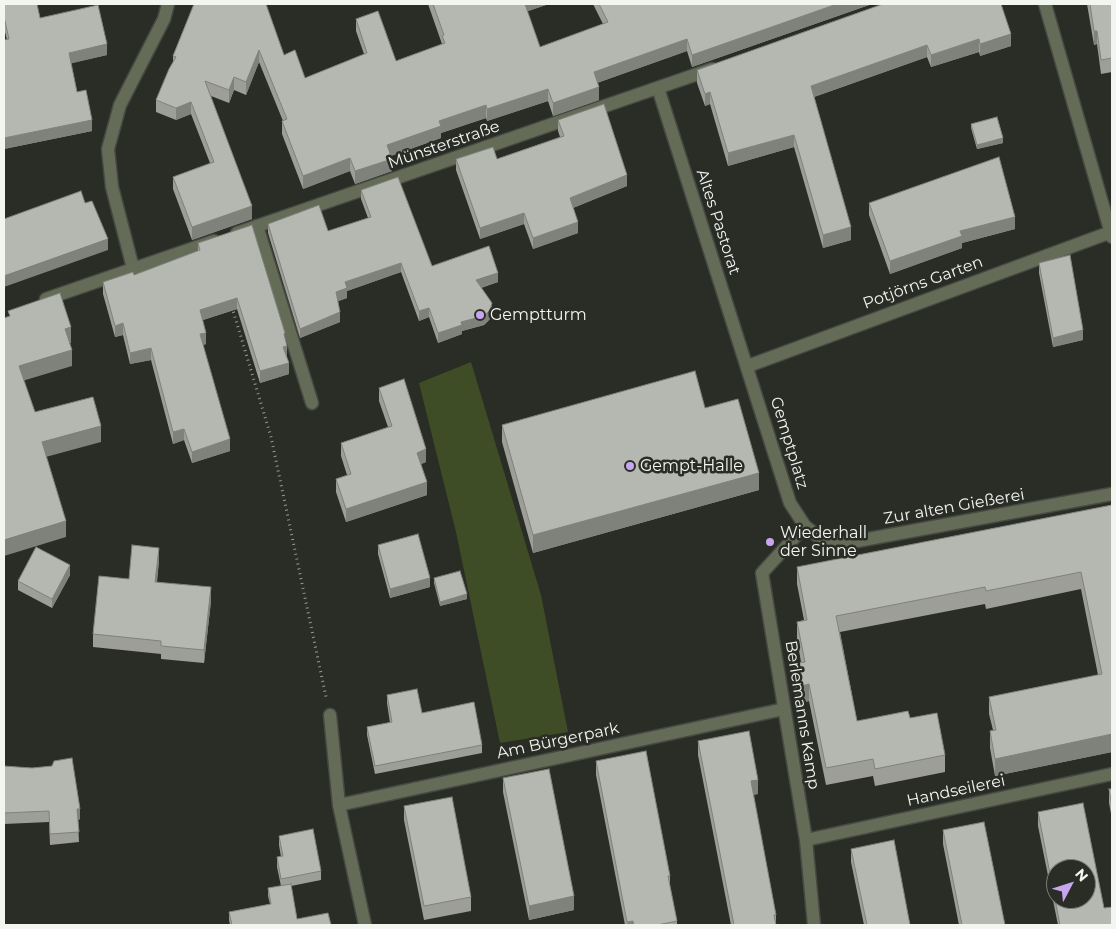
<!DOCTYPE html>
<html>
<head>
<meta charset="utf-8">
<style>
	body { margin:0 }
	#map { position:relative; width:1116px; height:929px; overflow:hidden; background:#2a2c26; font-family:Montserrat,sans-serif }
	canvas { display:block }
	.frame { position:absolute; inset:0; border:5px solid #f3f5f1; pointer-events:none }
	.north { position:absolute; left:1046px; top:859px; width:50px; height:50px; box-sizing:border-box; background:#2a2c26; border:1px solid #7a7c77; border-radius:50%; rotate:50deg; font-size:14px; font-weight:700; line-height:20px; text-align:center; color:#f3f5f1 }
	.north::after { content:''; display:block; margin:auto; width:18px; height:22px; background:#c8a6ef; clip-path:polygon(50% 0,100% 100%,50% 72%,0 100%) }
</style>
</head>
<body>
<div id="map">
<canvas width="1116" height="929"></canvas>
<div class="frame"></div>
<div class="north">N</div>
</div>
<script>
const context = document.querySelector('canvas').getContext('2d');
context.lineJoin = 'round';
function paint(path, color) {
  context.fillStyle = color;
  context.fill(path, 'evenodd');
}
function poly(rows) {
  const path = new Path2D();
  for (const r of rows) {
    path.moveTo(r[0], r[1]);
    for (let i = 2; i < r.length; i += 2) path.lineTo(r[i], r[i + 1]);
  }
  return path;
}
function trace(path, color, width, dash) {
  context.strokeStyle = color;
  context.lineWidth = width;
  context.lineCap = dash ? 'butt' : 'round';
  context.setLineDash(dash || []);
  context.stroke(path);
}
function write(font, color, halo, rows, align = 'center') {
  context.font = font + ' Montserrat,sans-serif';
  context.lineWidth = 5;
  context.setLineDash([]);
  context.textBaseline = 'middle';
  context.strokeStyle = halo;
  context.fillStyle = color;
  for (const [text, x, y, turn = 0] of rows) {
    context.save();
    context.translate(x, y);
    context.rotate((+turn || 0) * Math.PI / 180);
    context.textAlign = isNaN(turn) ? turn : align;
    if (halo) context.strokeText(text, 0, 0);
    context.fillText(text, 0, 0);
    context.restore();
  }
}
paint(poly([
	[471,362,541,595,568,732,500,743,456,532,419,383]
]), '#3f4d26');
const lane = poly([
	[257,226,312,403]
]);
const street = poly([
	[1045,4,1112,237],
	[658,88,790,503,805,526,820,538,841,544,1112,494],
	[237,233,712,69],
	[133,268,112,187,108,149,120,105,164,19,168,4],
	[46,299,214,241],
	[748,366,1111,232],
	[805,526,762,573,806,840,814,925],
	[330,715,339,805,365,925],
	[339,805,784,709],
	[806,840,1112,774]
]);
trace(lane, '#464842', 15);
trace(street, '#464842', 15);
trace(poly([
	[232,307,271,437,326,697]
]), '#989a95', 3, [1, 4]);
trace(lane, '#646c57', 12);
trace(street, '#646c57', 12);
paint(poly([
	[4,4,40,18,107,55,71,63,77,92,92,131,4,149,4,40,7,40,4,28],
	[194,4,284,55,305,78,364,54,356,31,356,19,396,61,442,44,428,4,549,4,527,11,540,47,603,24,593,4,872,4,692,67,687,51,597,83,599,100,553,116,548,101,487,121,486,118,441,133,441,138,391,156,392,171,355,184,350,171,303,189,282,134,282,121,283,121,259,62,246,95,234,90,229,103,211,96,252,219,192,240,173,189,173,177,210,163,191,114,176,120,156,112,156,100,173,62,173,56],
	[883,4,1011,46,980,56,979,52,931,67,927,57,814,97,851,240,823,248,794,147,728,166,710,104,705,106,697,83,697,70],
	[1087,4,1112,4,1112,72,1101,74,1097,44,1094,45],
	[558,120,627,186,573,208,578,233,533,249,524,224,480,239,456,170,456,159,497,159,560,137,558,131],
	[971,124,1003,143,977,149,971,128],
	[361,190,432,266,498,282,481,288,492,313,490,319,484,325,462,331,462,334,438,343,429,317,419,321,401,272,347,291,347,298,338,301,340,322,300,338,268,233,268,224,328,231,368,218,361,199],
	[869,203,1015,229,962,243,962,248,890,274,869,215],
	[198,243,285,340,289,374,260,383,237,309,203,320,206,344,203,345,230,451,192,463,184,440,173,444,151,360,130,364,123,335,115,337,103,294,103,282,134,275,198,251],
	[1039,263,1083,340,1053,347,1039,273],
	[379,388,426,462,421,464,427,495,346,522,336,492,336,479,347,475,341,456,341,443,388,427,379,401],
	[705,408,759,490,533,553,502,442,502,425],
	[1112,505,1112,752,995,776,990,748,990,731,993,730,989,714,989,697,1098,675,1081,589,986,609,985,604,840,632,857,721,910,718,945,755,945,772,875,786,873,776,826,785,809,701,797,704,793,681,793,664,801,662,797,639,797,622,804,620,797,584,797,567],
	[378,545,430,587,390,598,378,554],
	[159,561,157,582,211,601,204,663,161,659,161,654,93,647,93,634,129,579],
	[70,575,52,608,18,590,18,581],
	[434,578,467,599,440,606,434,583],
	[387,695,482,745,482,753,375,774,367,735,367,727,390,723,387,703],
	[698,741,758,794,753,795,776,915,776,925,731,925,698,755],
	[596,761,670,876,670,887,677,921,677,925,625,925,596,775],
	[4,766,80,819,78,820,79,842,50,845,49,822,4,824],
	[503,778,574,910,529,920,503,792],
	[1109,789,1112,789,1112,819,1109,803],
	[404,806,471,897,471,911,424,920,404,820],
	[1038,812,1104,908,1112,925,1058,925,1038,826],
	[943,830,1005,925,959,925,943,844],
	[279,836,321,871,321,880,291,886,297,919,331,925,230,925,229,920,229,912,270,904,268,896,268,888,281,886,277,867,277,857,281,857,279,845],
	[851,849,911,925,864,925,851,862]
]), '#9c9e97');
paint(poly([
	[523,4,549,4,523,13],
	[837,4,872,4,692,67,692,55],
	[1094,31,1097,31,1097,44,1094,45],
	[1011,34,1011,46,980,56,980,44],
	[687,39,687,51,594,84,594,72],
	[979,39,979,52,931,67,931,55],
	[107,44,107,55,69,64,69,53],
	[927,45,927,57,811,98,811,86],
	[259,50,259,62,246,95,246,82],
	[234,77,234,90,229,103,229,90],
	[599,87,599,100,553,116,553,103],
	[548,89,548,101,487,121,487,109],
	[710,92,710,104,705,106,705,94],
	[191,102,191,114,176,120,176,108],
	[486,105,486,118,441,133,441,138,387,157,387,145,439,121],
	[92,120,92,131,4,149,4,138],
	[794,135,794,147,728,166,728,153],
	[1003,138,1003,143,977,149,977,145],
	[350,158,350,171,303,189,303,176],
	[392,159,392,171,355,184,355,171],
	[627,175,627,186,570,209,570,198],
	[252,206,252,219,192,240,192,227],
	[524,213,524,224,480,239,480,228],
	[1015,217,1015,229,962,243,962,248,890,274,890,261,960,231],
	[578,222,578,233,533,249,533,238],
	[851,227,851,240,823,248,823,235],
	[108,239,108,250,4,287,4,276],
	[401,263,401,272,347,291,347,298,336,302,336,292,345,282],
	[498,273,498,282,476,289,476,280],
	[237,298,237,309,200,321,200,310],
	[492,303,492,313,490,319,484,325,462,331,462,334,438,343,438,333,461,322],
	[429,308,429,317,419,321,419,311],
	[340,312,340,322,300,338,300,329],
	[123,323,123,335,115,337,115,326],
	[71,327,71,343,65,345,65,329],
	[1083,330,1083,340,1053,347,1053,338],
	[206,333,206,344,200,346,200,334],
	[287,346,287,357,283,359,283,347],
	[151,348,151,360,130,364,130,353],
	[72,350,72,366,19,382,19,366],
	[289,363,289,374,260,383,260,371],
	[101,426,101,442,42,458,42,442],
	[184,429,184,440,173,444,173,432],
	[230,439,230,451,192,463,192,452],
	[426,449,426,462,417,466,417,453],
	[759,473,759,490,533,553,533,535],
	[427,482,427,495,346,522,346,509],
	[66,521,66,537,4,556,4,540],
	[159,548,159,561,155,595,155,582],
	[70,565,70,575,52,608,52,599],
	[430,578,430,587,390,598,390,589],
	[211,587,211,601,204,663,204,650],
	[467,594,467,599,440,606,440,602],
	[809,684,809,701,797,704,797,687],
	[1112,734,1112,752,995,776,995,759],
	[758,780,758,794,751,795,751,781],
	[77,809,80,809,80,819,77,820],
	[574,896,574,910,529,920,529,906],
	[633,921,633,925,627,925,627,922]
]), '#7f817b');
const building = poly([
	[4,4,37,4,40,18,98,5,107,44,69,53,77,92,86,90,92,120,4,138,4,40,9,39,4,17,4,4],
	[194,4,266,4,284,55,295,50,305,78,367,53,356,19,378,11,396,61,445,43,442,36,444,35,433,4,525,4,540,47,608,22,599,4,837,4,692,55,687,39,594,72,599,87,553,103,548,89,487,109,486,105,439,121,441,126,387,145,392,159,355,171,350,158,303,176,282,121,287,119,259,50,246,82,234,77,229,90,205,81,252,206,192,227,173,177,214,162,191,102,176,108,156,100,169,69,176,57,173,56,194,4],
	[883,4,1001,4,1011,34,980,44,979,39,931,55,927,45,811,86,851,227,823,235,794,135,728,153,710,92,705,94,697,70,883,4],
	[1090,4,1112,4,1112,58,1101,60,1097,31,1094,31,1090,4],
	[604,104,627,175,570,198,578,222,533,238,524,213,480,228,456,159,493,147,497,159,564,136,558,120,604,104],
	[997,117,1003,138,977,145,971,124,997,117],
	[999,157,1015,217,960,231,962,236,890,261,869,203,999,157],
	[398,177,432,266,489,246,498,273,476,280,492,303,490,310,484,316,461,322,462,325,438,333,429,308,419,311,401,263,345,282,347,288,336,292,340,312,300,329,268,224,319,205,328,231,371,217,361,190,398,177],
	[81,191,85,203,92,201,108,239,4,276,4,219,81,191],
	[252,225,285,333,284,334,287,346,283,347,289,363,260,371,237,298,200,310,206,333,200,334,230,439,192,452,184,429,173,432,151,348,130,353,123,323,115,326,103,282,133,272,134,275,200,250,198,243,252,225],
	[1070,255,1083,330,1053,338,1039,263,1070,255],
	[60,293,71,327,65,329,72,350,19,366,35,412,93,397,101,426,42,442,66,521,4,540,4,318,10,316,8,311,60,293],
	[695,371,705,408,738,399,759,473,533,535,502,425,695,371],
	[404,379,426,449,417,453,427,482,346,509,336,479,351,474,341,443,392,426,379,388,404,379],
	[1112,505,1112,734,995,759,990,731,996,730,989,697,1102,674,1081,572,986,591,985,587,836,616,857,721,908,711,910,718,937,713,945,755,875,769,873,759,826,768,809,684,797,687,793,664,805,662,797,622,807,620,797,567,1112,505],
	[418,534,430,578,390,589,378,545,418,534],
	[132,545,159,548,155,582,211,587,204,650,161,646,161,641,93,634,99,576,129,579,132,545],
	[36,547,70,565,52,599,18,581,36,547],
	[460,571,467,594,440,602,434,578,460,571],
	[417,689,422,713,474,702,482,745,375,766,367,727,392,722,387,695,417,689],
	[749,731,758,780,751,781,776,915,774,915,776,925,734,925,698,741,749,731],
	[646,751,670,876,668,876,677,921,657,925,634,925,633,921,627,922,596,761,646,751],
	[72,758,80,809,77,809,79,832,50,834,49,811,4,813,4,766,32,768,52,766,54,761,72,758],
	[549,769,574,896,529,906,503,778,549,769],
	[1109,789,1112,789,1112,806,1109,789],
	[452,797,471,897,424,906,404,806,452,797],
	[1083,803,1104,908,1112,907,1112,925,1060,925,1038,812,1083,803],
	[1056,869,1086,869,1086,899,1056,899,1056,869],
	[984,822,1005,925,962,925,943,830,984,822],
	[313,829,321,871,281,879,277,857,283,856,279,836,313,829],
	[894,840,910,925,867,925,851,849,894,840],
	[291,884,297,919,328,913,331,925,232,925,229,912,271,904,268,888,291,884]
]);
paint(building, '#b5b8b0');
trace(building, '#7f817b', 1);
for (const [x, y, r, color] of [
	[480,315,5,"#c8a6ef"],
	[630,466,5,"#c8a6ef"],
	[770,542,5,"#c8a6ef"]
]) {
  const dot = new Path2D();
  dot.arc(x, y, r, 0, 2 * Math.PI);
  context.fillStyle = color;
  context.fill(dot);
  trace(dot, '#2a2c26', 2);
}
write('16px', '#f3f5f1', '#2a2c26', [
	["Münsterstraße",444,145,-19],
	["Altes Pastorat",718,222,72],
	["Potjörns Garten",923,283,-20],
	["Gemptplatz",789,443,73],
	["Zur alten Gießerei",954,507,-10],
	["Berlemanns Kamp",802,715,81],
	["Am Bürgerpark",558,741,-12],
	["Handseilerei",956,791,-12]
]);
write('16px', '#f3f5f1', '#2a2c26', [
	["Gemptturm",490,315],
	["Gempt-Halle",640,466],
	["Wiederhall",780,533],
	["der Sinne",780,551]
], 'left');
</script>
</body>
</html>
